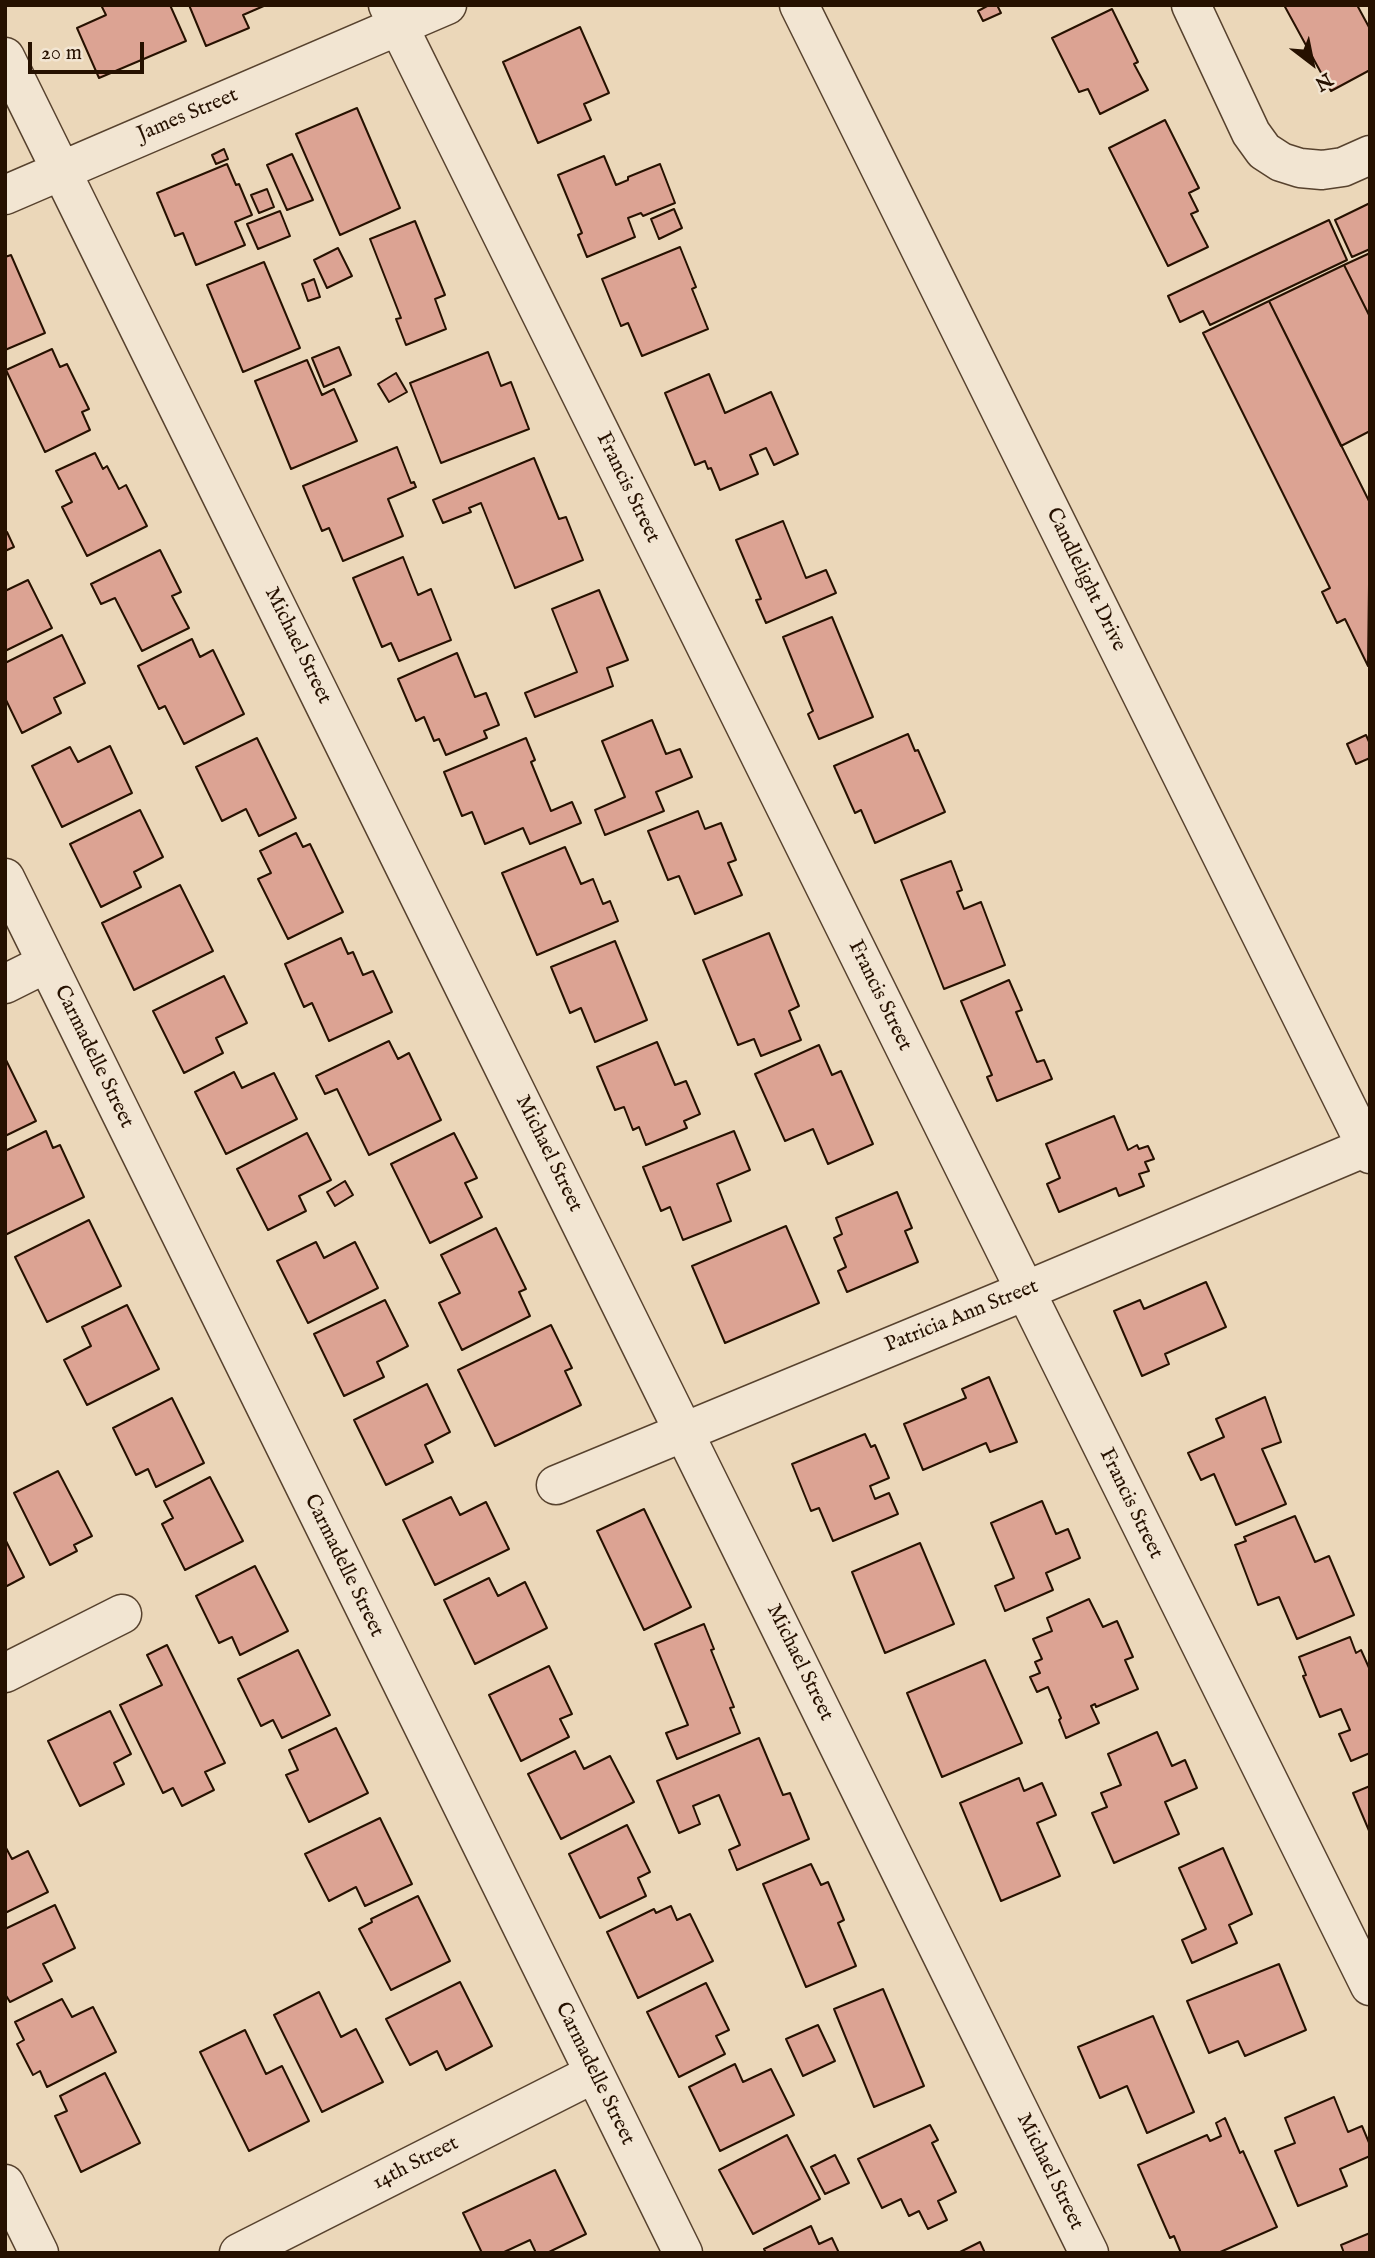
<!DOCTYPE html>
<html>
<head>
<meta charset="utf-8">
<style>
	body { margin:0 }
	#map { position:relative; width:1375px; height:2258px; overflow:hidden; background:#ebd7b9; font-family:"IM FELL English",serif }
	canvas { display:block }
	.frame { position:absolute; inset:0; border:7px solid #261100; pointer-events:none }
	.north { position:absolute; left:1277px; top:28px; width:70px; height:70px; -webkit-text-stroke:5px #f2e5d2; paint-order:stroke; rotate:148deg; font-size:19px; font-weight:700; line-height:28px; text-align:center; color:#261100 }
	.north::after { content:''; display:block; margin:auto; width:24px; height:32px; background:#261100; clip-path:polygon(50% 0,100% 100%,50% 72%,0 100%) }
	.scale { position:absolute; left:28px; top:42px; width:116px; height:32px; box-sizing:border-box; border:4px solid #261100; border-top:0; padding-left:9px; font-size:21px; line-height:24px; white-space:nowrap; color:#261100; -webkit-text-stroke:5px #f2e5d2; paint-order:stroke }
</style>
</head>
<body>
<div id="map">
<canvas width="1375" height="2258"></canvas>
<div class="frame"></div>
<div class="north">N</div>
<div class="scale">20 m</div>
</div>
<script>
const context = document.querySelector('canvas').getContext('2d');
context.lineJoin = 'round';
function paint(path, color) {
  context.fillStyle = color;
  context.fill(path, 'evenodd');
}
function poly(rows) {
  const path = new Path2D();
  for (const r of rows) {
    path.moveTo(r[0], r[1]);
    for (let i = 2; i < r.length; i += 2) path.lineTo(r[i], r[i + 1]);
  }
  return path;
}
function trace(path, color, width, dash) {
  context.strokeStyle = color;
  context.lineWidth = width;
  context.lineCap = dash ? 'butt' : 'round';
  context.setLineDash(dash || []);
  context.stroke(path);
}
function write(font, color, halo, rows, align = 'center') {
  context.font = font + ' "IM FELL English",serif';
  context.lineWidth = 6;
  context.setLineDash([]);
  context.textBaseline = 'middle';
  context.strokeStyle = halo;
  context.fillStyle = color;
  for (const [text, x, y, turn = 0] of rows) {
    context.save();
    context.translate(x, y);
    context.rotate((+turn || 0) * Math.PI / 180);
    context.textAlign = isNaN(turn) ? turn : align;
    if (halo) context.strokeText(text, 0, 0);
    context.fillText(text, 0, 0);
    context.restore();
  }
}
const building = poly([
	[101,5,170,5,186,41,99,78,77,28,106,15,101,5],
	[189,5,266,5,243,15,249,28,206,46,189,5],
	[989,5,997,5,1001,13,983,21,978,11,989,5],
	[1284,5,1357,5,1370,29,1370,70,1331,91,1284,5],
	[1112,9,1138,62,1134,64,1148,90,1100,114,1088,89,1079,92,1052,38,1112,9],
	[580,27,609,93,584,104,591,120,538,143,503,62,580,27],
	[357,108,400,208,340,235,296,134,357,108],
	[1165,120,1199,188,1189,193,1198,211,1191,214,1208,247,1168,266,1109,148,1165,120],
	[224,149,228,159,216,164,212,155,224,149],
	[292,154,313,200,287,210,267,165,292,154],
	[604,156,616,185,628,180,628,177,660,164,675,203,643,216,641,213,628,218,635,237,587,257,578,235,582,233,558,175,604,156],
	[227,164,236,185,239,184,252,215,235,222,245,245,196,265,183,233,175,236,157,193,227,164],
	[267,189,274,207,259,213,251,195,267,189],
	[1370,203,1370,249,1352,257,1335,220,1370,203],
	[674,209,682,228,659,239,651,219,674,209],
	[280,211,290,236,258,249,247,224,280,211],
	[1329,220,1347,260,1210,325,1203,311,1180,322,1168,296,1329,220],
	[415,221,445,295,435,299,446,329,406,345,396,319,401,318,370,239,415,221],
	[680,247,696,287,692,289,708,329,642,356,628,323,621,326,602,279,680,247],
	[338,248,352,276,327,288,314,260,338,248],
	[1370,253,1370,317,1344,265,1370,253],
	[11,255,45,333,5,350,5,257,11,255],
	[264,262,300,348,243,372,207,285,264,262],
	[1344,265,1370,317,1370,431,1341,446,1269,301,1344,265],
	[314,279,320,297,308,301,302,284,314,279],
	[1269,301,1370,503,1368,666,1345,619,1337,623,1322,592,1330,588,1203,333,1269,301],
	[339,347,351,375,324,387,312,358,339,347],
	[52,349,60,367,67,364,89,409,82,412,90,430,45,452,6,370,52,349],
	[488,352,501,386,511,382,529,429,441,463,410,383,488,352],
	[307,360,322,395,334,389,357,441,291,469,255,381,307,360],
	[396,373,407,392,389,402,378,384,396,373],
	[709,374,725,413,771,392,798,454,774,465,766,448,750,455,758,474,720,490,711,468,708,469,705,461,695,465,665,393,709,374],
	[397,447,411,483,414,482,416,487,388,499,403,536,343,561,329,528,322,531,303,486,397,447],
	[95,453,103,469,107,466,119,489,126,485,147,526,87,556,62,507,72,502,56,471,95,453],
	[534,458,559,519,566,517,583,560,515,588,481,503,469,508,471,512,443,523,433,500,534,458],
	[783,521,806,578,826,570,836,593,766,623,756,600,761,599,736,540,783,521],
	[7,532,14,547,5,551,5,533,7,532],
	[160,550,181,592,172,596,189,628,142,651,115,598,101,604,91,584,160,550],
	[403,557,418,595,431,589,451,640,399,661,391,643,382,647,353,578,403,557],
	[28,580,52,628,5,651,5,591,28,580],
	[599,590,628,660,607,668,613,686,535,717,525,693,577,672,552,609,599,590],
	[832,617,873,717,819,739,808,714,813,711,783,637,832,617],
	[62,635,85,683,54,698,61,713,22,733,5,698,5,663,62,635],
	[192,639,200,657,213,650,244,714,184,744,165,706,159,709,138,666,192,639],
	[457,653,475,697,486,693,499,725,484,731,487,738,446,755,439,739,434,741,424,717,416,721,398,679,457,653],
	[652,720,666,754,680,749,692,777,656,792,664,811,605,835,595,810,625,797,602,741,652,720],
	[908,734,915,751,918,750,945,812,875,843,861,810,855,813,834,766,908,734],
	[1366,735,1370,744,1370,758,1356,764,1347,744,1366,735],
	[257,738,296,818,259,836,246,809,222,821,196,767,257,738],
	[526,738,535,760,531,762,551,811,572,802,581,823,530,844,523,828,485,844,472,812,462,816,444,772,526,738],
	[110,746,132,793,62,827,32,766,70,747,78,762,110,746],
	[140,810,163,857,134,872,141,887,101,907,70,844,140,810],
	[698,811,705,829,721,823,736,860,728,863,742,895,695,914,679,876,668,880,648,831,698,811],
	[296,833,303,847,310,844,343,912,288,939,258,879,271,873,260,851,296,833],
	[565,847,581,884,593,879,603,904,610,901,618,921,537,955,502,873,565,847],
	[951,861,962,890,957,892,964,909,981,902,1005,965,944,989,901,880,951,861],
	[180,885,213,951,134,990,102,923,180,885],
	[769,933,799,1006,789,1011,801,1040,761,1056,754,1039,738,1045,703,960,769,933],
	[341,938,348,954,353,952,363,975,373,971,392,1012,329,1041,312,1003,304,1007,285,964,341,938],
	[615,941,647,1020,595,1042,581,1008,570,1013,551,967,615,941],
	[224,976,247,1023,216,1038,223,1053,184,1073,153,1011,224,976],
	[1009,980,1022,1010,1016,1012,1037,1062,1044,1060,1052,1079,997,1101,987,1077,992,1075,961,1001,1009,980],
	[389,1041,398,1059,409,1053,441,1120,369,1155,337,1089,325,1094,316,1076,389,1041],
	[657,1042,675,1085,686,1081,700,1114,684,1121,687,1128,646,1145,639,1127,633,1130,624,1107,615,1110,597,1067,657,1042],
	[819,1045,832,1075,841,1071,873,1144,828,1164,813,1129,785,1141,755,1074,819,1045],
	[5,1058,36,1121,5,1136,5,1058],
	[234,1072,242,1088,274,1073,297,1119,226,1154,195,1092,234,1072],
	[1114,1116,1128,1150,1137,1145,1139,1149,1148,1146,1154,1159,1145,1162,1149,1171,1139,1174,1144,1186,1119,1196,1116,1188,1059,1212,1047,1184,1060,1178,1046,1144,1114,1116],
	[46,1131,53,1148,60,1145,84,1197,5,1235,5,1151,46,1131],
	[734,1131,750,1170,717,1184,731,1221,683,1240,670,1207,661,1211,643,1167,734,1131],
	[307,1133,331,1180,299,1196,306,1211,268,1230,237,1169,307,1133],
	[454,1133,477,1178,465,1183,482,1217,430,1243,391,1164,454,1133],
	[345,1181,353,1195,335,1206,327,1192,345,1181],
	[897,1192,912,1228,905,1231,918,1262,847,1292,838,1271,846,1267,834,1238,842,1234,836,1218,897,1192],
	[89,1220,121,1286,47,1322,15,1257,89,1220],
	[786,1226,819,1303,725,1343,692,1266,786,1226],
	[496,1228,526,1289,519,1292,530,1316,462,1350,439,1303,460,1293,441,1255,496,1228],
	[316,1242,324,1258,355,1242,378,1288,308,1323,277,1261,316,1242],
	[1206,1282,1226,1327,1165,1354,1169,1364,1142,1376,1114,1311,1140,1300,1144,1309,1206,1282],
	[385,1300,408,1346,377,1362,384,1377,344,1396,314,1334,385,1300],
	[127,1305,159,1369,87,1405,64,1360,91,1346,82,1327,127,1305],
	[551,1325,572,1368,565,1371,581,1405,495,1446,458,1370,551,1325],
	[989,1377,1017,1442,990,1452,986,1443,923,1470,904,1424,966,1398,962,1389,989,1377],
	[427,1384,450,1432,425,1445,433,1462,386,1485,354,1420,427,1384],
	[1265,1397,1281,1442,1262,1449,1286,1504,1236,1525,1214,1474,1201,1480,1188,1453,1224,1437,1216,1419,1265,1397],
	[172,1398,204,1463,156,1487,148,1469,136,1475,113,1428,172,1398],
	[865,1434,871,1447,875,1445,889,1478,870,1486,875,1499,889,1493,898,1514,833,1541,819,1508,811,1511,792,1464,865,1434],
	[58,1471,92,1536,74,1545,77,1551,50,1565,14,1493,58,1471],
	[210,1477,243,1541,185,1570,162,1524,173,1518,164,1501,210,1477],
	[451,1497,460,1515,486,1502,509,1549,435,1585,403,1520,451,1497],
	[1042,1501,1056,1534,1068,1529,1080,1558,1046,1573,1053,1590,1005,1611,995,1586,1014,1578,991,1523,1042,1501],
	[644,1509,691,1607,644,1630,597,1531,644,1509],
	[1295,1516,1315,1562,1329,1556,1354,1615,1297,1639,1279,1597,1258,1605,1235,1545,1246,1541,1244,1537,1295,1516],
	[5,1539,24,1577,5,1587,5,1539],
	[920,1543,954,1624,885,1653,852,1572,920,1543],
	[255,1566,288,1631,240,1655,232,1637,219,1643,196,1596,255,1566],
	[489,1578,498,1596,525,1582,547,1628,475,1664,444,1600,489,1578],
	[1089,1599,1103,1627,1117,1621,1133,1657,1125,1660,1138,1689,1096,1707,1095,1704,1091,1706,1099,1723,1066,1738,1059,1720,1061,1718,1048,1687,1037,1692,1030,1677,1040,1673,1035,1662,1042,1659,1033,1639,1052,1631,1047,1618,1089,1599],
	[704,1624,714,1649,711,1650,734,1707,730,1708,740,1733,677,1759,666,1733,688,1725,655,1644,704,1624],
	[1350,1637,1356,1653,1361,1650,1370,1670,1370,1753,1351,1761,1339,1734,1350,1730,1341,1709,1320,1717,1303,1676,1306,1675,1299,1657,1350,1637],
	[167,1645,225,1763,205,1772,214,1790,182,1806,173,1788,163,1793,120,1705,162,1685,147,1655,167,1645],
	[298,1650,330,1715,282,1738,273,1720,261,1726,238,1679,298,1650],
	[985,1660,1022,1743,942,1777,907,1693,985,1660],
	[549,1666,572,1714,560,1719,569,1737,521,1761,489,1695,549,1666],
	[110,1711,131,1754,114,1763,124,1784,80,1806,48,1741,110,1711],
	[336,1728,368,1793,309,1822,286,1775,298,1770,289,1750,336,1728],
	[1157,1732,1172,1766,1185,1760,1197,1788,1165,1802,1179,1834,1114,1863,1092,1813,1107,1807,1101,1793,1121,1785,1108,1754,1157,1732],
	[759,1738,783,1795,790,1793,809,1839,737,1870,729,1850,740,1845,719,1795,693,1806,700,1824,679,1833,657,1781,759,1738],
	[575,1751,584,1769,610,1756,634,1802,561,1839,528,1774,575,1751],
	[1019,1778,1024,1791,1042,1783,1056,1815,1037,1823,1060,1876,1001,1901,960,1803,1019,1778],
	[1370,1786,1370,1833,1353,1793,1370,1786],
	[380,1818,412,1884,365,1906,356,1887,329,1901,305,1854,380,1818],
	[627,1825,650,1872,638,1878,646,1896,600,1918,569,1854,627,1825],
	[5,1846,12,1859,28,1851,48,1892,5,1913,5,1846],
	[1223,1848,1252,1914,1229,1925,1237,1943,1192,1963,1182,1940,1206,1929,1179,1868,1223,1848],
	[811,1864,821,1885,828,1882,844,1920,838,1923,856,1966,806,1987,763,1884,811,1864],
	[418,1896,450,1961,391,1990,359,1929,372,1922,371,1919,418,1896],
	[55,1905,75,1948,43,1964,52,1981,10,2002,5,1994,5,1929,55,1905],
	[671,1906,677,1920,690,1914,713,1961,638,1998,607,1932,654,1909,656,1913,671,1906],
	[1279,1964,1306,2030,1245,2056,1238,2041,1209,2053,1187,2001,1279,1964],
	[460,1982,492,2046,446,2070,437,2051,410,2065,386,2019,460,1982],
	[706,1983,729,2030,716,2036,725,2054,679,2077,647,2012,706,1983],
	[883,1989,924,2086,874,2107,834,2009,883,1989],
	[319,1992,341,2037,356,2029,383,2082,322,2112,274,2015,319,1992],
	[62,1999,72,2017,93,2007,116,2052,47,2087,40,2071,33,2075,17,2044,24,2040,15,2022,62,1999],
	[1153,2016,1194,2112,1147,2133,1127,2086,1100,2098,1078,2047,1153,2016],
	[818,2025,835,2061,803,2076,786,2039,818,2025],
	[245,2030,266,2074,282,2066,309,2121,249,2151,200,2052,245,2030],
	[735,2064,743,2082,771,2069,794,2115,720,2151,689,2087,735,2064],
	[105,2073,140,2143,81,2172,55,2116,67,2111,60,2096,105,2073],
	[1334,2097,1348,2132,1362,2126,1370,2145,1370,2156,1340,2169,1347,2186,1298,2206,1275,2151,1295,2143,1285,2118,1334,2097],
	[1225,2118,1240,2153,1243,2151,1277,2227,1218,2253,1181,2253,1174,2236,1170,2238,1138,2165,1207,2135,1210,2141,1221,2136,1216,2123,1225,2118],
	[930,2125,938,2140,932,2143,956,2192,938,2201,947,2220,928,2229,919,2211,909,2216,901,2199,882,2208,858,2159,930,2125],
	[787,2135,820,2199,753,2234,719,2170,787,2135],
	[835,2155,849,2183,825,2194,811,2167,835,2155],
	[555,2170,586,2234,547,2253,536,2253,530,2240,502,2253,482,2253,463,2213,555,2170],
	[811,2226,819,2244,832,2238,839,2253,766,2253,764,2249,811,2226],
	[1370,2233,1370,2253,1344,2253,1341,2245,1370,2233],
	[980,2242,985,2253,958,2253,980,2242]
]);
paint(building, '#dca393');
trace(building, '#261100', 2);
const minor = poly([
	[388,5,1370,1986],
	[799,5,1370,1154],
	[1191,5,1251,133,1264,151,1281,162,1300,168,1322,170,1343,167,1370,155],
	[5,57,1089,2253],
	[5,195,447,5],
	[5,878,683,2253],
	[5,984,47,963],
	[556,1485,1025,1291,1366,1147],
	[5,1673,122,1614],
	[5,2184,39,2253],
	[239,2253,593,2074]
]);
trace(minor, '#57422e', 41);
trace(minor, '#f2e5d2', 38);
write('21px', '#261100', '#f2e5d2', [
	["James Street",188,116,-23],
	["Francis Street",627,488,64],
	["Candlelight Drive",1085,580,64],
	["Michael Street",297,646,64],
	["Francis Street",879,996,64],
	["Carmadelle Street",93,1057,64],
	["Michael Street",548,1154,64],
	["Patricia Ann Street",962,1317,-22],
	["Francis Street",1130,1504,64],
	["Carmadelle Street",343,1566,64],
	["Michael Street",799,1663,64],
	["Carmadelle Street",594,2074,64],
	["14th Street",416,2164,-27],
	["Michael Street",1049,2172,64]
]);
</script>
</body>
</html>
